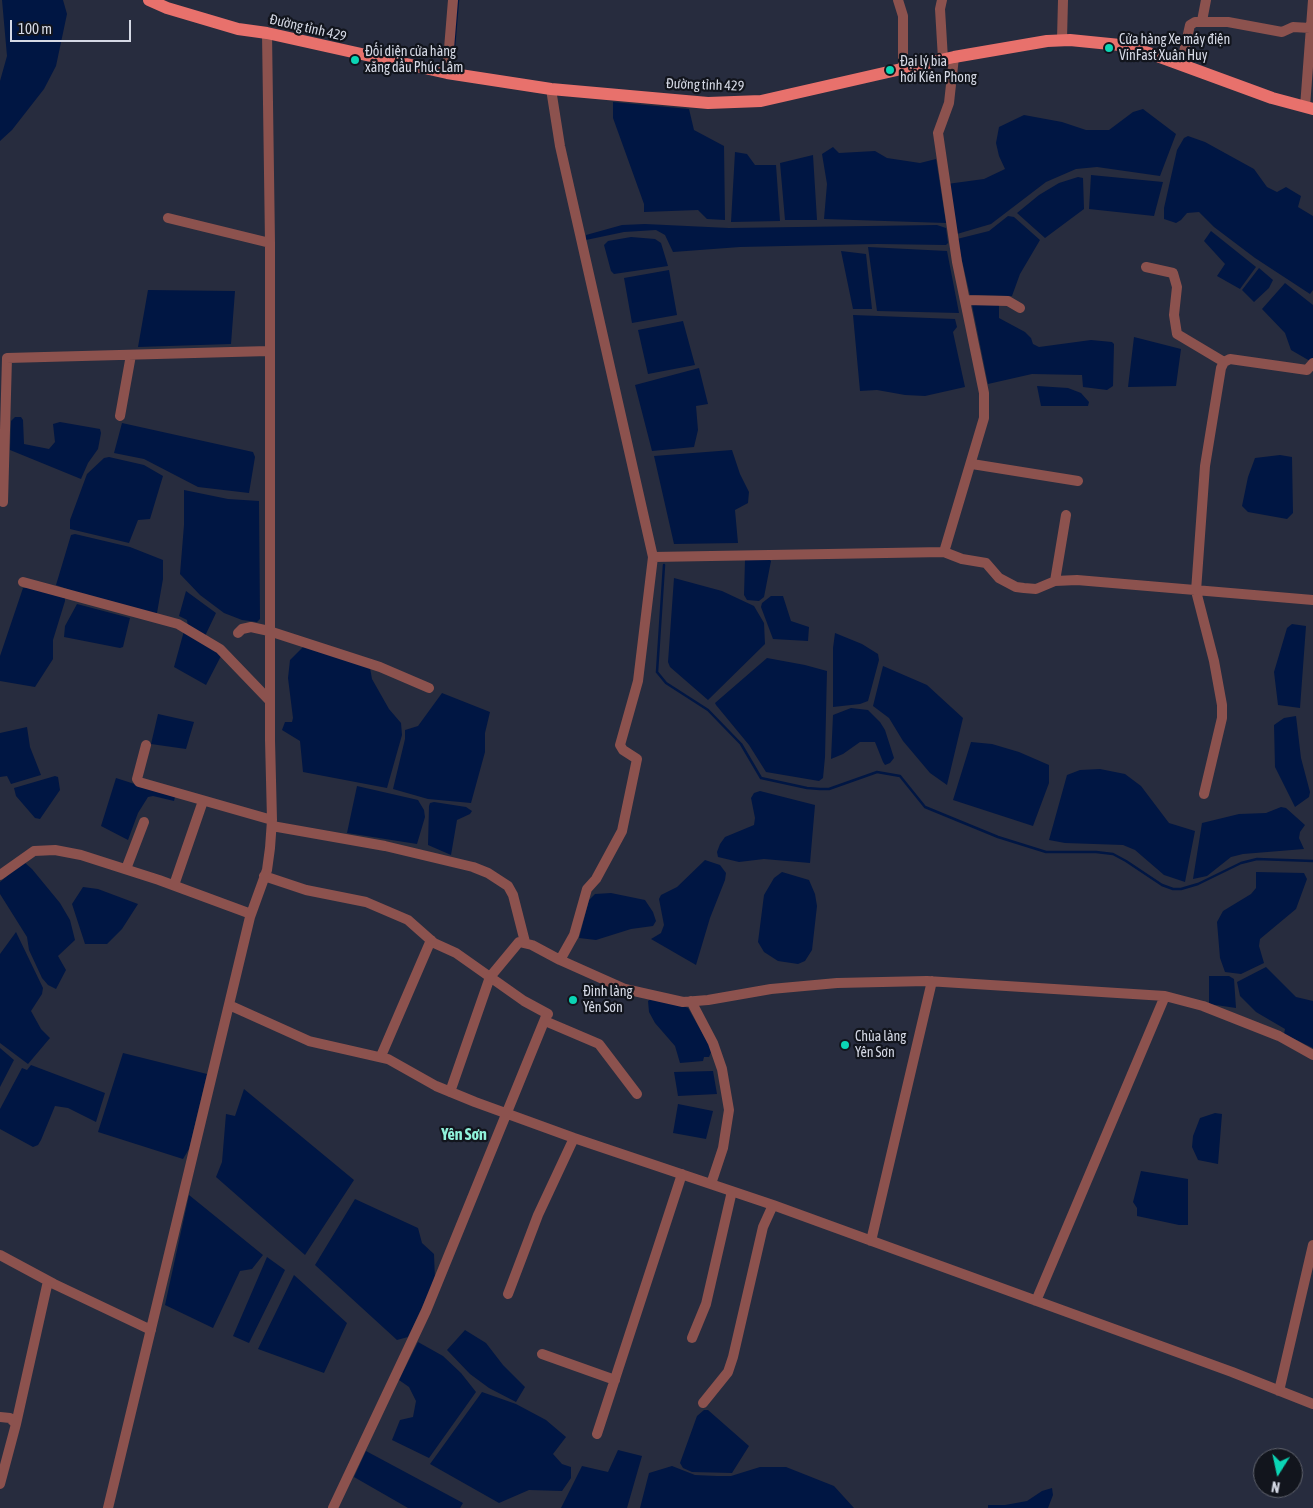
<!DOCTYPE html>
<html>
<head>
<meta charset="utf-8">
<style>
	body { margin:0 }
	#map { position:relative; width:1313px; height:1508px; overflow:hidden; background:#272c3e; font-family:"Asap Condensed",sans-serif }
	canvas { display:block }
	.north { position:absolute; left:1253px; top:1448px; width:50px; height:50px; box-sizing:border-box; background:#12151d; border:1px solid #60636d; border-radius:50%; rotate:190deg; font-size:14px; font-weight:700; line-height:20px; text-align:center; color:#d5d9e5 }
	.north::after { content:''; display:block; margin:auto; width:18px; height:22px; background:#0bd5b5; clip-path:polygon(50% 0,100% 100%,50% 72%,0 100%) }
	.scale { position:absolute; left:10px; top:20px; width:121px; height:22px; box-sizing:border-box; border:2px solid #d5d9e5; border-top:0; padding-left:6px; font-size:15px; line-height:18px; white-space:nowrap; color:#d5d9e5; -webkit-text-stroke:4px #12151d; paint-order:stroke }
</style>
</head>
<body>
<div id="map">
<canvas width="1313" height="1508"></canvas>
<div class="north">N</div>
<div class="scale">100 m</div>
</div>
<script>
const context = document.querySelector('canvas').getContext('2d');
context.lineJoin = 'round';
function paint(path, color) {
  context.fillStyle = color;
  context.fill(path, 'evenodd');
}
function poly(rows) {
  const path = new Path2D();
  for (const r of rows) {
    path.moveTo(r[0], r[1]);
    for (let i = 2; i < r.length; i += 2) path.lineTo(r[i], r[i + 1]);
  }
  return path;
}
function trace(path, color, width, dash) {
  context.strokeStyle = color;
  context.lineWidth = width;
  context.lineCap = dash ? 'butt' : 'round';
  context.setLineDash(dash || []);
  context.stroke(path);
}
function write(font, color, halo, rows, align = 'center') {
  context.font = font + ' "Asap Condensed",sans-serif';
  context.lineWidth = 4.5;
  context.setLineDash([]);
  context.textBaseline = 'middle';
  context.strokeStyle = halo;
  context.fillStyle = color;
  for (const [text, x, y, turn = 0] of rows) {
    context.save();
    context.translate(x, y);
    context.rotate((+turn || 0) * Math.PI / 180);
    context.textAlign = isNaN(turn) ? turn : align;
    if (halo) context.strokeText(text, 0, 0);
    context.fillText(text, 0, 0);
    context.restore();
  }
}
paint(poly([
	[2,0,63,0,67,14,56,66,44,89,12,130,0,141,0,81,7,56],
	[613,102,689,109,694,130,724,146,725,220,707,219,698,210,644,212,644,204,613,118],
	[1143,109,1176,134,1160,176,1097,167,1076,169,1046,182,991,224,957,234,947,184,984,179,1005,169,999,156,996,143,999,127,1024,115,1062,122,1086,130,1109,130,1133,112],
	[1188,136,1205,142,1254,169,1267,187,1277,192,1286,187,1301,196,1298,207,1313,216,1313,290,1310,294,1255,258,1214,227,1199,212,1187,213,1181,220,1176,223,1164,219,1164,208,1177,150,1184,138],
	[833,147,839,153,875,151,887,158,920,163,936,159,946,223,824,219,827,184,822,154],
	[735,152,747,154,755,165,776,165,780,221,731,222],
	[813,155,817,220,785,220,780,163],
	[1091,175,1163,182,1154,216,1089,209],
	[1078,177,1083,178,1084,209,1045,238,1017,213,1039,195,1059,183],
	[1008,216,1014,217,1040,240,1020,274,1012,296,970,295,957,239,989,231],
	[645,224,729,228,937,225,946,228,948,243,946,245,877,244,740,247,673,252,665,235,656,230,624,232,586,240,586,235,622,225],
	[1211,231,1256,267,1240,289,1217,276,1225,264,1204,241],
	[631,237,655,239,661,243,668,266,614,274,611,271,604,245,608,241],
	[868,247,947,251,959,313,877,311],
	[841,251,866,254,872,309,853,309],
	[1259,268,1273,280,1269,288,1254,302,1242,290],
	[669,270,677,315,632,323,624,278],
	[1285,283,1313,305,1313,358,1310,361,1291,350,1285,333,1262,309],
	[148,290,235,291,231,344,138,347],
	[971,300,999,304,999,318,1025,332,1031,338,1033,344,1039,347,1091,340,1112,342,1114,344,1113,386,1107,390,1083,387,1082,375,1032,374,988,384],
	[853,315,955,319,957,327,953,332,965,387,925,396,905,395,877,390,860,391],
	[683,321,695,365,648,374,638,330],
	[1134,337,1181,349,1176,386,1128,387],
	[699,368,708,404,696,406,698,430,694,447,652,451,635,385],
	[1037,386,1068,388,1081,393,1089,402,1088,406,1041,406],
	[15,417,21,417,23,420,24,444,49,449,55,442,53,424,60,422,100,429,101,433,98,449,88,463,81,479,10,450,11,421],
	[122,423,253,452,255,457,249,493,198,487,144,459,114,453],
	[732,450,740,474,749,492,748,503,735,510,738,543,674,544,654,456],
	[1280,455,1292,457,1293,513,1287,519,1248,512,1242,506,1248,477,1255,458],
	[109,457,144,465,163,476,150,519,138,520,129,543,70,529,70,520,87,474,104,458],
	[184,490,228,499,259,501,260,619,257,622,242,620,224,613,200,595,180,574,184,525],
	[75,534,130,547,163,560,163,579,157,613,149,613,95,599,56,585,71,535],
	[745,560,770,560,771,561,764,597,759,601,747,600,744,595],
	[674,578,722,591,754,606,764,623,765,644,708,700,670,667,668,662],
	[23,588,31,588,65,598,65,601,53,640,53,659,35,687,0,681,0,656],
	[186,591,216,613,205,636,188,627,187,620,179,616],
	[771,596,783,596,791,621,809,627,808,641,773,639,761,607,762,603],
	[77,604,130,618,123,647,120,648,64,637,65,626],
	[1292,624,1306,626,1300,708,1278,705,1274,672,1287,628],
	[184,631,216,649,221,656,206,685,174,667],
	[835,633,862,644,878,654,879,660,868,701,860,704,833,707,833,648],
	[304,646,370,668,372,679,389,709,401,723,402,735,387,788,303,772,300,741,282,730,285,722,292,722,293,718,288,678,290,660],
	[767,658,805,665,827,671,825,757,823,778,819,781,766,772,749,745,716,705,715,703],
	[883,666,927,685,963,718,947,785,930,773,903,741,889,718,873,706],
	[442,693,490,712,485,733,485,752,471,803,428,799,393,789,405,739,405,730,418,726],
	[851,708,868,710,880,722,885,730,894,758,890,763,885,765,883,762,875,742,860,742,843,754,831,759,833,715],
	[158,714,194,722,186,749,151,744],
	[1296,716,1301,758,1310,792,1309,797,1295,807,1275,767,1274,725,1284,718],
	[27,727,30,747,41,775,11,784,7,776,0,777,0,733],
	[971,742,992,744,1019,752,1049,765,1049,783,1033,826,953,800],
	[1100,769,1125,774,1141,786,1169,823,1195,831,1185,882,1164,875,1135,850,1123,845,1065,843,1049,840,1067,775,1080,770],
	[55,776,58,777,60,790,40,819,35,818,16,796,14,788],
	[116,778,175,797,174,801,153,796,148,797,138,813,128,840,101,826],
	[357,786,418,800,424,810,425,817,417,844,347,833],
	[760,791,815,805,810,863,764,859,739,862,718,857,717,852,720,844,725,837,754,825,755,818,751,798,754,793],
	[434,802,466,807,472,811,470,814,457,820,451,855,428,845,429,806,430,803],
	[1281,807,1286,808,1305,825,1300,832,1299,838,1304,849,1243,854,1231,857,1207,876,1193,879,1202,823,1239,814,1266,813],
	[705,860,720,865,726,873,725,880,710,918,696,965,651,939,661,933,664,925,659,899,661,895,677,887],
	[24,862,32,869,60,903,70,920,75,940,58,956,66,970,56,989,48,985,42,978,29,950,27,937,0,894,0,882],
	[782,872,809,880,815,894,817,906,812,950,805,961,798,964,778,961,764,952,758,942,764,895,774,878],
	[1256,872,1304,873,1307,879,1296,909,1260,939,1259,946,1264,963,1241,974,1225,972,1220,958,1217,922,1223,911,1251,894,1256,888],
	[83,887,98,889,138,904,122,929,107,944,85,944,72,904],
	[611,893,645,900,653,912,656,921,653,926,631,929,596,940,579,938,589,900,595,894],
	[16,932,43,988,42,994,31,1011,41,1029,50,1038,28,1064,0,1043,0,954],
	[1266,967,1296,997,1313,1001,1313,1048,1284,1034,1285,1029,1256,1012,1240,996,1237,982],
	[1209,976,1229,976,1234,979,1236,1008,1209,1004],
	[652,998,667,1000,688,1008,712,1050,709,1057,704,1057,703,1061,680,1063,675,1046,655,1023,649,1012,648,1001],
	[0,1048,14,1060,0,1087],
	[123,1053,207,1074,189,1149,183,1159,98,1132],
	[31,1065,105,1093,96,1122,68,1108,55,1106,41,1140,38,1145,33,1147,0,1129,0,1109,22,1068,27,1070],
	[713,1071,717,1094,678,1096,674,1072],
	[244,1089,354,1180,305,1255,216,1177,222,1162,226,1114,235,1116],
	[678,1104,713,1111,706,1139,673,1133],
	[1215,1113,1222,1114,1218,1164,1198,1160,1192,1147,1193,1136,1200,1118],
	[1141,1171,1188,1179,1188,1225,1179,1225,1137,1216,1137,1208,1133,1202],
	[189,1195,263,1255,252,1269,240,1271,213,1328,165,1305],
	[355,1199,418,1228,422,1243,434,1254,435,1280,408,1337,397,1340,315,1265],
	[267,1257,285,1270,249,1343,233,1336],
	[294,1275,347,1323,324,1373,258,1349],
	[465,1330,486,1343,503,1365,525,1387,516,1402,489,1388,470,1374,447,1350],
	[418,1342,443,1356,461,1373,476,1392,429,1458,392,1440,400,1420,413,1417,416,1401,409,1387,399,1380],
	[482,1392,516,1404,546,1420,566,1437,553,1454,562,1464,571,1467,571,1478,562,1491,529,1490,499,1503,430,1464],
	[704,1410,708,1410,749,1446,732,1473,692,1472,683,1468,680,1463,697,1416],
	[618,1450,642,1456,627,1508,561,1508,582,1466,608,1472],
	[366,1451,463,1503,460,1508,408,1508,354,1477],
	[672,1466,695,1475,717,1476,731,1476,760,1467,786,1467,834,1486,854,1508,640,1508,649,1473],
	[1052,1488,1053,1495,1048,1508,988,1508,988,1505,1005,1505,1027,1501,1042,1491]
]), '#001643');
trace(poly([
	[453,59,458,0],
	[664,565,657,672,666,683,708,710,741,744,761,778,807,788,820,789,829,789,877,772,900,776,925,807,998,837,1046,852,1096,852,1113,854,1126,861,1162,885,1173,889,1181,889,1198,884,1241,863,1257,859,1313,861]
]), '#001643', 2.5);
trace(poly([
	[898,0,903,16,903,69],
	[942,0,940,9,943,59],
	[1202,21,1206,0],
	[1062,39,1063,0],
	[1181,65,1190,25,1195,22,1228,22,1282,32,1293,27,1310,28],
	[447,73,453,0],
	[551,89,560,146,653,557,638,681,620,745,623,750,637,759,622,831,596,879,587,889,574,935,560,960],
	[1305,107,1313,0],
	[168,218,270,243],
	[1146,267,1173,273,1177,287,1174,315,1177,334,1224,362],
	[965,300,1008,301,1020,308],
	[120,416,131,355],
	[972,464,1078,481],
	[3,502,7,358,269,351],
	[944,552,984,418,984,393,957,262,938,133,949,103,954,57],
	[653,557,944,552,962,559,986,563,999,578,1016,587,1024,588,1036,589,1055,581,1077,580,1313,600],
	[1055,581,1066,515],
	[23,582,178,624,220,649,269,700],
	[238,633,242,629,251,627,269,631,380,667,429,688],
	[146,745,137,779,139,782,272,820],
	[1204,794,1222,718,1222,705,1214,661,1196,591,1205,466,1221,368,1224,362,1230,359,1307,370,1313,363],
	[272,826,385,846,473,867,488,873,508,886,513,895,525,942],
	[126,869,144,822],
	[0,875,34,851,55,850,81,855,159,880,251,914],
	[264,876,306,890,366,902,408,920,434,943,456,953,524,1001,548,1014],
	[174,885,203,801],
	[691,1001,713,1043,722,1069,729,1110,723,1148,711,1184],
	[229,1005,309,1041,388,1059,436,1086,475,1102,574,1138,773,1205,1232,1372,1313,1404],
	[545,1021,599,1044,637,1094],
	[381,1056,431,940],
	[450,1092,490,977,519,942,532,945,560,960,625,989,683,1002,708,1000,771,989,837,983,927,981,1165,996,1203,1006,1279,1036,1313,1055],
	[871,1241,932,981],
	[0,1255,54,1284,151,1330],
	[508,1294,538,1215,574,1138],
	[1036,1301,1165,996],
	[692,1338,706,1304,732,1191],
	[542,1354,615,1380],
	[1279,1391,1313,1245],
	[703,1403,728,1372,733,1357,763,1227,773,1205],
	[0,1417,10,1418,16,1424,0,1484],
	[16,1424,48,1281],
	[597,1434,682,1174],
	[108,1508,250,917,267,870,270,848,272,820,270,740,270,243,267,33],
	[333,1508,426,1311,547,1014]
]), '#8c524e', 10);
trace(poly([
	[149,0,167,8,238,29,267,33,447,73,551,89,708,103,761,101,954,57,1047,41,1070,40,1120,45,1152,54,1272,98,1313,109]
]), '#e8716c', 12);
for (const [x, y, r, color] of [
	[1109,48,5,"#0bd5b5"],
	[355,60,5,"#0bd5b5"],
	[890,70,5,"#0bd5b5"],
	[573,1000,5,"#0bd5b5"],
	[845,1045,5,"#0bd5b5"]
]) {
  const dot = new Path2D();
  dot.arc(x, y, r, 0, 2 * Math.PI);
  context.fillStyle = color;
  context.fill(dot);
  trace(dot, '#12151d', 2);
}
write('14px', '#d5d9e5', '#12151d', [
	["Đường tỉnh 429",308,28,13],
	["Đường tỉnh 429",705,85,2]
]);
write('14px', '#d5d9e5', '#12151d', [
	["Cửa hàng Xe máy điện",1119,40],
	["VinFast Xuân Huy",1119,56],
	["Đối diện cửa hàng",365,52],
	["xăng dầu Phúc Lâm",365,68],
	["Đại lý bia",900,62],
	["hơi Kiên Phong",900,78],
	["Đình làng",583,992],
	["Yên Sơn",583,1008],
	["Chùa làng",855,1037],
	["Yên Sơn",855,1053]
], 'left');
write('bold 16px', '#8ff2da', '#12151d', [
	["Yên Sơn",464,1135]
]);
</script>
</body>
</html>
